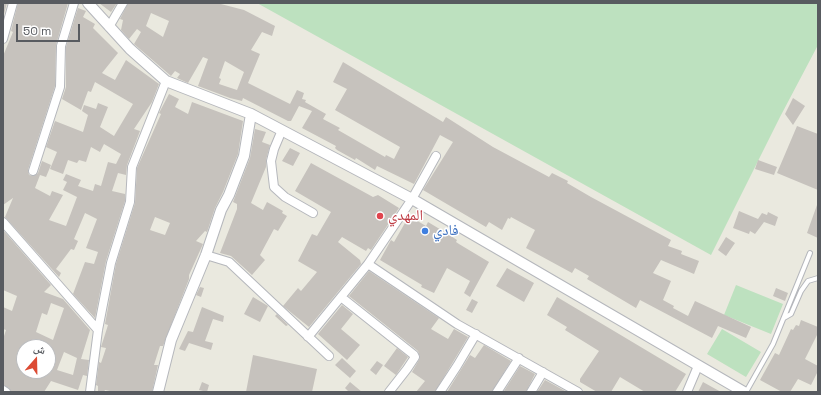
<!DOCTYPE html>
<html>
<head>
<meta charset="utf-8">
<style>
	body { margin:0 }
	#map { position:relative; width:821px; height:395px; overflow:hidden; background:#eae9df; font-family:"Space Grotesk","Noto Naskh Arabic",sans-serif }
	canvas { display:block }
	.frame { position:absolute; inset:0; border:4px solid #585b60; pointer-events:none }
	.north { position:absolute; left:16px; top:339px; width:40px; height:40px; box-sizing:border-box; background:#fff; border:1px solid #bcbdbf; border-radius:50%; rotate:20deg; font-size:11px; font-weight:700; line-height:16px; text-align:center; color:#585b60 }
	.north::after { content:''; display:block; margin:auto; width:14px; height:18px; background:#dc4b34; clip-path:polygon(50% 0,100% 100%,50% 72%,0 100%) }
	.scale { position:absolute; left:16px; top:24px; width:64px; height:18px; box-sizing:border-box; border:2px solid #585b60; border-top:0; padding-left:5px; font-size:12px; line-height:14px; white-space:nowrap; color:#585b60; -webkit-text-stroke:3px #fff; paint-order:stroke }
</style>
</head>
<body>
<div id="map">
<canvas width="821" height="395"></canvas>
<div class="frame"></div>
<div class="north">ش</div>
<div class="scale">50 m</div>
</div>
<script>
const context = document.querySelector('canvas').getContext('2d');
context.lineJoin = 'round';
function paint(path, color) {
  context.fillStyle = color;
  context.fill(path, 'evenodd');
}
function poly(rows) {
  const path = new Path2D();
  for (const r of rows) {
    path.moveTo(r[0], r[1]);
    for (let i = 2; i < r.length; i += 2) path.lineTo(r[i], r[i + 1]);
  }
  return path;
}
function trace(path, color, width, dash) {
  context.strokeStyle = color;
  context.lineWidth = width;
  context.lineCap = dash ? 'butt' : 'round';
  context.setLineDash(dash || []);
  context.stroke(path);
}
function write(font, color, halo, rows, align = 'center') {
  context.font = font + ' "Space Grotesk","Noto Naskh Arabic",sans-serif';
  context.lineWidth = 3;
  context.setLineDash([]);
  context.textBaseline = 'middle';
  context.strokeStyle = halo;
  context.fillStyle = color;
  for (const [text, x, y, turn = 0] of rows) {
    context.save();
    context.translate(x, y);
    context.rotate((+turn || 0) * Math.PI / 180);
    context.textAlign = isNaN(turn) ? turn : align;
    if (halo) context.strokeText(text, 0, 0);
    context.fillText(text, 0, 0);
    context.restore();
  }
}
paint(poly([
	[257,3,818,3,818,45,780,117,711,255],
	[736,285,783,304,771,334,724,315],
	[722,329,761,352,746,377,707,354]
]), '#bde1bf');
paint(poly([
	[3,3,7,3,3,18],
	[18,3,68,3,56,45,55,86,28,170,29,175,34,176,38,173,42,161,51,165,46,177,40,175,35,188,50,196,52,191,63,195,49,220,66,226,74,205,77,197,63,190,67,182,63,180,66,174,81,180,78,186,93,191,95,184,101,186,108,162,116,164,121,154,104,144,100,152,91,147,86,162,79,160,77,163,68,160,63,174,50,169,57,152,46,147,55,121,83,132,88,115,82,111,84,105,96,109,98,103,108,107,100,127,114,136,133,104,95,82,91,92,88,91,81,110,62,99,66,87,66,47,78,8,86,11,83,17,95,24,93,28,118,53,102,73,115,80,126,60,159,84,152,102,134,129,140,131,127,165,126,175,118,173,112,191,125,194,125,201,106,261,95,318,73,294,85,262,94,264,98,252,86,248,97,219,85,213,74,239,78,241,74,250,71,249,56,269,61,273,59,277,5,217,13,198,3,205,3,56,13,32,11,31],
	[99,3,117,3,111,12],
	[128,3,217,3,244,10,275,26,272,36,262,32,251,50,260,54,248,83,290,104,297,90,304,93,302,99,306,100,305,102,326,114,323,119,340,128,338,130,385,157,386,155,394,159,400,147,335,110,347,89,333,82,343,62,443,122,446,117,493,147,549,177,552,173,568,181,567,183,591,197,671,240,668,246,682,251,681,254,699,261,694,274,661,260,653,273,671,281,663,300,674,306,673,308,688,316,695,301,751,327,746,338,718,326,712,338,640,300,636,308,587,279,589,276,575,268,572,273,526,248,535,230,511,217,510,219,508,218,502,230,489,222,486,227,423,190,453,142,440,135,414,184,377,166,375,170,356,158,355,160,337,150,335,148,336,146,302,128,312,111,299,106,291,121,288,121,243,98,242,101,230,98,198,86,208,59,203,57,188,83,177,78,180,74,175,71,171,76,134,44,141,32,137,29,129,39,121,30,123,20,120,19],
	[151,13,169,21,163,37,146,26],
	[225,61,244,72,237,90,219,84,221,79,219,78],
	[169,94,179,99,175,107,188,114,192,102,243,121,238,154,223,192,215,208,207,232,205,231,196,241,203,244,189,275,189,279,163,346,160,346,154,365,158,365,152,392,115,392,105,390,104,392,98,392,98,386,96,385,99,362,101,363,106,348,101,347,108,325,105,324,116,264,135,203,137,168,161,114,159,113],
	[155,217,170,223,165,235,150,230],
	[793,98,805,106,793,125,785,114],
	[797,126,818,134,818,190,777,173],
	[255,129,266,132,262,142,270,145,266,160,266,167,251,203,263,210,267,202,283,211,282,213,287,216,278,231,274,229,260,255,265,260,252,275,231,256,220,253,237,209,237,204,233,202,250,158],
	[290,148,300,153,293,166,282,161],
	[758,160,777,167,774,175,755,169],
	[311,163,373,197,378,195,399,208,371,250,368,248,366,251,342,237,338,242,360,260,361,264,309,327,283,306,298,288,301,291,317,272,298,261,312,234,317,236,331,212,295,191],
	[817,205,818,205,818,238,807,233],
	[739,211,758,219,762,213,767,215,768,212,778,217,775,226,764,222,755,234,750,231,749,234,733,228],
	[409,216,426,226,428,222,448,234,457,240,456,242,459,244,489,262,470,297,464,293,470,281,447,268,434,293,421,287,422,285,380,260,391,240,394,242],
	[3,230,51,285,44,292,63,299,90,330,81,359,89,360,87,376,83,375,78,390,51,381,44,392,11,392,9,388,3,385,3,339,6,330,3,329,3,307,12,311,17,296,3,290],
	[51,303,64,308,53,340,36,332,42,313,47,315],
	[24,347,48,347,48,371,45,371,42,378,29,371,24,371],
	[64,352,77,358,73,375,57,370],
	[726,237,735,243,726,256,718,250],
	[507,268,534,283,524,302,496,286],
	[369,271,439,318,431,329,448,339,454,329,468,337,435,392,416,392,425,381,412,372,420,358,418,351,349,296],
	[200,287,204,288,201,297,196,295],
	[776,288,788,293,785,301,773,296],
	[253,297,268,306,260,322,244,314],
	[557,297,686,374,675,392,645,392,620,377,611,392,597,392,580,382,580,379,599,351,565,330,567,327,547,315],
	[472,299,478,302,472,313,466,310],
	[342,305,353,314,341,329,360,345,347,360,318,334],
	[202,307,224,316,223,322,213,319,205,341,213,343,211,350,189,343,185,351,179,349,188,331,193,332],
	[277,314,288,325,286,326,275,316],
	[801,320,818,327,818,333,805,359,818,366,818,371,811,385,798,379,790,392,782,392,760,380,775,353,779,355,791,329,793,330,796,325,799,326],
	[484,345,511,361,492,392,447,392,470,355,475,358],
	[397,348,408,357,396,375,384,366],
	[253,355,317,369,312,392,246,392],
	[342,358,356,371,350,378,335,365],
	[377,361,383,365,376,375,370,370],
	[520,366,535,374,526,392,507,392,504,391],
	[545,380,567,392,537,392],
	[202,382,209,385,207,392,199,390],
	[350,382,362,392,349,392,345,388],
	[703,382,721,392,698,392]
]), '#c6c2bd');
const service = poly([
	[784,318,791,314,801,291,808,281,818,278],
	[746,392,773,344,810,253]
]);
const minor = poly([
	[109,27,123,3],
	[3,39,13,3],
	[282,130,274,149,271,161,274,187,285,197,313,213],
	[33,171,60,87,61,46,74,3],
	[3,222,98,330],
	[206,255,229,262,329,356],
	[368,264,457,324,578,392],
	[341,297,414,355,415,357,407,369,389,392],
	[308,337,368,264,412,199,436,156],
	[3,390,6,392],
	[90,392,98,330,111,263,130,202,132,167,166,81],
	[440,392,457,366,476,334],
	[497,392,519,358],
	[531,392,543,372],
	[687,392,698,366]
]);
const tertiary = poly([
	[88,3,130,49,166,81,251,114,412,199,744,392],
	[158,392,171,340,206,255,221,210,229,195,244,156,251,114]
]);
trace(service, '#b5b7bc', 6);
trace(minor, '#b5b7bc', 10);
trace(tertiary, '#b5b7bc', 12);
trace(service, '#fff', 4);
trace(minor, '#fff', 8);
trace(tertiary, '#fff', 10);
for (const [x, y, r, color] of [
	[380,216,4,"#e0444e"],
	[425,231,4,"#3f7fe0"]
]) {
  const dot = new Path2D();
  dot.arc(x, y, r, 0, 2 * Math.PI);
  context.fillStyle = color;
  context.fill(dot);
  trace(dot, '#fff', 1.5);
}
write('15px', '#be3a42', '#fff', [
	["المهدي",388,216]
], 'left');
write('15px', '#366cbe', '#fff', [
	["فادي",433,231]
], 'left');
</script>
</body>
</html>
